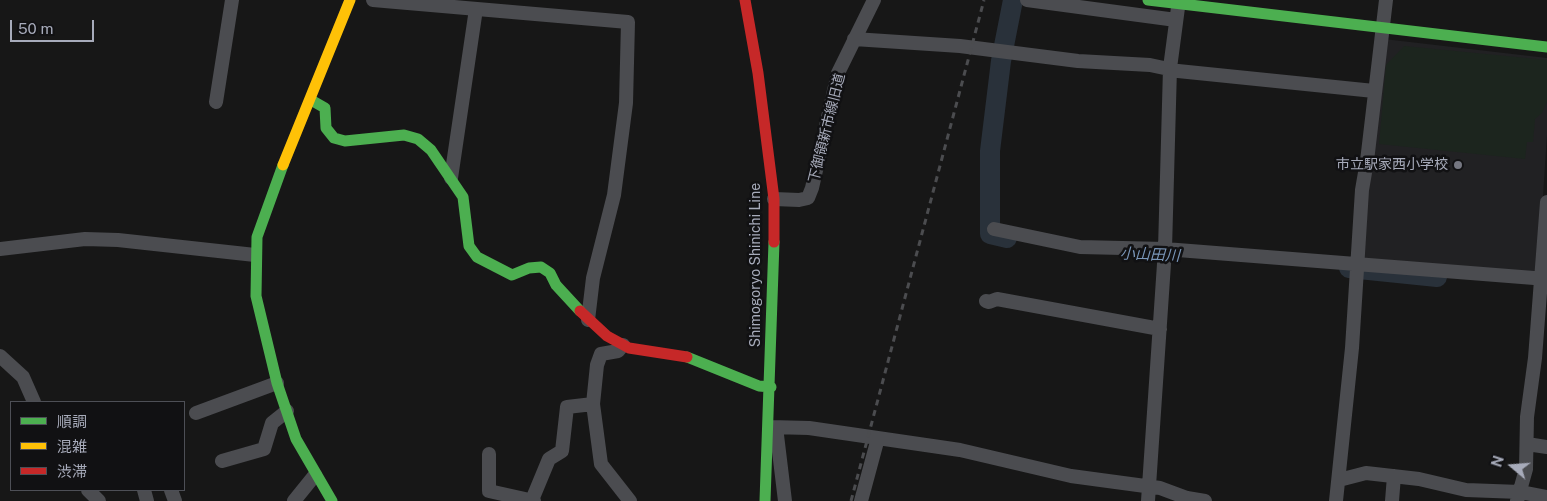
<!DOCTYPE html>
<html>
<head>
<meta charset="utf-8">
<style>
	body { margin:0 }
	#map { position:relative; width:1547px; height:501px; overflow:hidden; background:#171717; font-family:"Public Sans","Noto Sans JP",sans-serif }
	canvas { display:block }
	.legend { position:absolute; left:10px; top:401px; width:175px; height:90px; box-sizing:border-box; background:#111113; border:1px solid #4d4f56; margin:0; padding:6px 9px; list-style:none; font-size:15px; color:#a7abba }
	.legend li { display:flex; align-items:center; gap:10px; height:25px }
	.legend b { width:25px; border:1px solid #4d4f56 }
	.north { position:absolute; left:1487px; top:441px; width:50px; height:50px; -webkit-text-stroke:4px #111113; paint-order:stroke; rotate:288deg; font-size:14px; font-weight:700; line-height:20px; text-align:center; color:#a7abba }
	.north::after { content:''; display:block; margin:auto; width:18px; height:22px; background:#a7abba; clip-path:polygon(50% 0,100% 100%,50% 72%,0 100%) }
	.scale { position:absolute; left:10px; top:20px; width:84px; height:22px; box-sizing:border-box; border:2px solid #a7abba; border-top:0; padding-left:6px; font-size:15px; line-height:18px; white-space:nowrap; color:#a7abba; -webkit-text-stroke:4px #111113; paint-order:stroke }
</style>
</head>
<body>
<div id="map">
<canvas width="1547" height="501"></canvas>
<ul class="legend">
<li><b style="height:6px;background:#4caf50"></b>順調</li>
<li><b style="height:6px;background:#ffc107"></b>混雑</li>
<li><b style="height:6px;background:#c62828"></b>渋滞</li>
</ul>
<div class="north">N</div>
<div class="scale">50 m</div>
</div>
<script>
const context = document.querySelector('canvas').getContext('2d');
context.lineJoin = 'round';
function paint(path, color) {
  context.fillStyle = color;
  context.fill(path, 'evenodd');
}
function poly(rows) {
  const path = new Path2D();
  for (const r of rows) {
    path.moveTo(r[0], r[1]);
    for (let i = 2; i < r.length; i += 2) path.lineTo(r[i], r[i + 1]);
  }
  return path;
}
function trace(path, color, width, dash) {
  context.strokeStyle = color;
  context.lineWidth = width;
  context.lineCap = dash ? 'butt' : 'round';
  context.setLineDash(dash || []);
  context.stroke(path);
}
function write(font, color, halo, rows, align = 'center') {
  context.font = font + ' "Public Sans","Noto Sans JP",sans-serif';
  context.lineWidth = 5;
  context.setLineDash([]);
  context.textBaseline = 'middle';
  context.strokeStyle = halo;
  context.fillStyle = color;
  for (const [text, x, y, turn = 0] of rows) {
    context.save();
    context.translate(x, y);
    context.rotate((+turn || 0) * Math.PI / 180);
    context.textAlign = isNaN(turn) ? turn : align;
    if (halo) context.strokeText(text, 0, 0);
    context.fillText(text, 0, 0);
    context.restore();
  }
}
paint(poly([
	[1384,39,1547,58,1547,135,1538,271,1534,275,1363,259,1368,188]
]), '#212123');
paint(poly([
	[1404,46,1547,60,1547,102,1542,113,1535,119,1533,142,1527,142,1525,159,1379,144,1386,65]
]), '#1c251e');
trace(poly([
	[1007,238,990,234,990,151,1001,61,1013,0],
	[1349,268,1437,277]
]), '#29313a', 20);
trace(poly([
	[373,0,628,22,626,103,614,195,593,278,588,320],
	[1027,0,1176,20],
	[854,39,960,46,1078,61,1150,65,1178,71,1374,91],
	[216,102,232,0],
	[451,178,476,9],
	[774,199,799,200,808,198,812,188,838,73,874,0],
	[994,229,1080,247,1165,249,1547,279],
	[0,249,85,239,118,240,255,255],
	[986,301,989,302,997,299,1160,329],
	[623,345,618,351,601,354,597,365,593,404,601,464,630,501],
	[0,356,23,377,34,402],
	[196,413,277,383],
	[770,427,809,428,960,450,1071,476,1160,488,1187,498,1205,501],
	[770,427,777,435,785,501],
	[1527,444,1547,447],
	[489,454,489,491,534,501],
	[222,461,264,449,272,423,287,411],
	[1339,480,1366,473,1419,479,1466,490,1520,492,1547,497],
	[88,490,99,501],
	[144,490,147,501],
	[171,490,175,501],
	[532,500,549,459,562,451,567,407,593,404],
	[294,501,315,475],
	[861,501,878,438],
	[1148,501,1165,249,1170,68,1179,0],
	[1336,501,1352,348,1362,190,1367,161,1386,0],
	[1392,501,1394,476],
	[1517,501,1526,469,1527,417,1535,358,1547,202]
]), '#4b4c50', 14);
trace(poly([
	[1148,0,1547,47],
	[311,100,325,108,326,128,334,138,345,141,404,135,418,139,431,150,463,197,469,246,477,257,512,275,529,268,541,267,550,273,556,285,580,311],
	[283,165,257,237,256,296,277,383,296,439,332,501],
	[687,357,759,386,771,387],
	[765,501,774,242]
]), '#4caf50', 11);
trace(poly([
	[283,165,350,0]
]), '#ffc107', 11);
trace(poly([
	[745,0,758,73,774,199,774,242],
	[580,311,607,336,629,348,687,357]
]), '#c62828', 11);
trace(poly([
	[851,501,984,0]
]), '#4b4c4f', 3, [6, 5]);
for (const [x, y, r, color] of [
	[1458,165,5,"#757781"]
]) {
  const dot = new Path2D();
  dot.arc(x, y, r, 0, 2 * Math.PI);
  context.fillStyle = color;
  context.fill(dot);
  trace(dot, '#111113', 2);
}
write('14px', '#a7abba', '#111113', [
	["下御領新市線旧道",827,128,-76],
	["Shimogoryo Shinichi Line",756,265,-90]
]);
write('14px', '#a7abba', '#111113', [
	["市立駅家西小学校",1448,165]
], 'right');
write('italic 15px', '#7a96b8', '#111113', [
	["小山田川",1150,255,2]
]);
</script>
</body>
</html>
